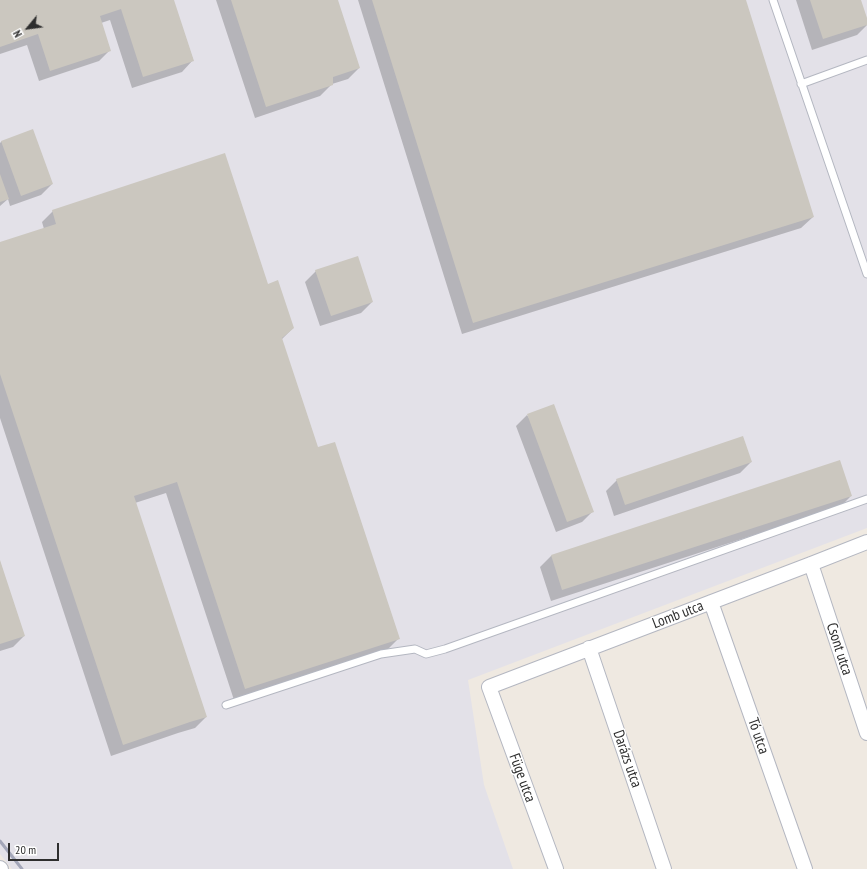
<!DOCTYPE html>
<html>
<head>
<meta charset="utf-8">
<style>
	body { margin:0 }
	#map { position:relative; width:867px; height:869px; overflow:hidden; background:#efe9e1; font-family:"PT Sans Narrow",sans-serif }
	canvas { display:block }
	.north { position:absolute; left:8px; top:8px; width:40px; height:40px; -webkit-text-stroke:3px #fff; paint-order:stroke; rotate:241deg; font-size:11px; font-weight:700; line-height:16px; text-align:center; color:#2e2e2e }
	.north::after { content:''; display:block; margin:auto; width:14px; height:18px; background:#2e2e2e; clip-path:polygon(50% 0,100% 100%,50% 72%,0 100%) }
	.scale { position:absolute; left:8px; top:843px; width:51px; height:18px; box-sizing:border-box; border:2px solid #2e2e2e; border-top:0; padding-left:5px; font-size:12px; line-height:14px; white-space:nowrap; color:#2e2e2e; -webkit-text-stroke:3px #fff; paint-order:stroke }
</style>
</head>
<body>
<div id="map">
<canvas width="867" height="869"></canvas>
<div class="north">N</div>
<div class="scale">20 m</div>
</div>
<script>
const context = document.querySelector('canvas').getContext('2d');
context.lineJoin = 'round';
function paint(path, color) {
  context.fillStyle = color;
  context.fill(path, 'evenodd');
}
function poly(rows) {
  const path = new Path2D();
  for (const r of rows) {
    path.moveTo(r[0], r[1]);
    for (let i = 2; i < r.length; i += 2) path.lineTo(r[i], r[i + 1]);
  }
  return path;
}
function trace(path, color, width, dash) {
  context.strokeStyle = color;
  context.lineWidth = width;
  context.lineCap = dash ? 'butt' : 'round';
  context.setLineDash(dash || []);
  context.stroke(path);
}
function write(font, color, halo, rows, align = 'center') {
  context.font = font + ' "PT Sans Narrow",sans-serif';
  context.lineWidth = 3;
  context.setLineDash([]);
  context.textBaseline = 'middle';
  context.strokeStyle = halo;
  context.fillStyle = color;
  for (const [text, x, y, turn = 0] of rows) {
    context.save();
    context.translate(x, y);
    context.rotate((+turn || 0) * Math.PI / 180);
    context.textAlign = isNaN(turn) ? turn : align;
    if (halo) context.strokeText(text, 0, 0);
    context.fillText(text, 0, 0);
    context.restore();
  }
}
paint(poly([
	[0,0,867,0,867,528,468,680,484,785,513,869,12,869,0,854]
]), '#e3e1e8');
paint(poly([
	[0,0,173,0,193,60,182,72,132,88,110,20,101,23,110,50,99,61,39,81,27,45,0,54],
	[216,0,337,0,359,68,348,79,332,84,320,96,255,118],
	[358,0,745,0,813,217,801,228,462,334],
	[796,0,860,0,867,21,867,25,857,35,812,50],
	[2,141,52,184,41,195,10,206,8,199,0,206,0,143],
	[53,211,268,285,293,328,281,340,317,448,398,639,387,650,234,700,166,493,135,503,206,717,195,728,178,733,111,756,0,418,0,243,44,229,42,222],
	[316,271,372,302,361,313,320,326,305,282],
	[527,415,593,511,582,522,556,532,516,426],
	[751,462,740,473,614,516,606,491,617,480],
	[851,496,840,507,551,601,540,567,551,556],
	[0,562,24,636,13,647,0,651]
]), '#0003');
paint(poly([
	[0,0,174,0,194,61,143,77,121,9,100,16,111,51,50,71,38,34,0,47],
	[231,0,338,0,360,68,333,77,333,85,266,107],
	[372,0,746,0,814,217,473,323],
	[810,0,861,0,867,18,867,25,823,39],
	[33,129,53,184,21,196,1,141],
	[225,153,268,284,278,280,294,328,282,338,318,447,335,442,400,639,245,689,177,482,134,496,207,717,190,722,123,745,0,374,0,242,56,224,52,210],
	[0,174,9,199,0,202],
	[358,256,373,302,331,316,315,270],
	[554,404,594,512,567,522,527,414],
	[743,436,752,462,625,505,616,479],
	[840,460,852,496,562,590,551,555],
	[0,560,25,636,0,644]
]), '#cbc7bf');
const service = poly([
	[773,0,867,274],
	[801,84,867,60],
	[226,705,381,654,415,649,426,654,445,649,867,499]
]);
const minor = poly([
	[811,564,867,733],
	[711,602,805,869],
	[589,648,664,869],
	[0,868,1,869],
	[556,869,489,687,811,564,867,542]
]);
trace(service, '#b4b7c1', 9);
trace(minor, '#b4b7c1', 16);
trace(service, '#fff', 7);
trace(minor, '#fff', 14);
trace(poly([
	[0,841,22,869]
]), '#a3a6b8', 3);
write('15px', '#2e2e2e', '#fff', [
	["Lomb utca",678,615,-21],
	["Csont utca",839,649,72],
	["Tó utca",758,736,71],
	["Darázs utca",627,759,71],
	["Füge utca",522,778,70]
]);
</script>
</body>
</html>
